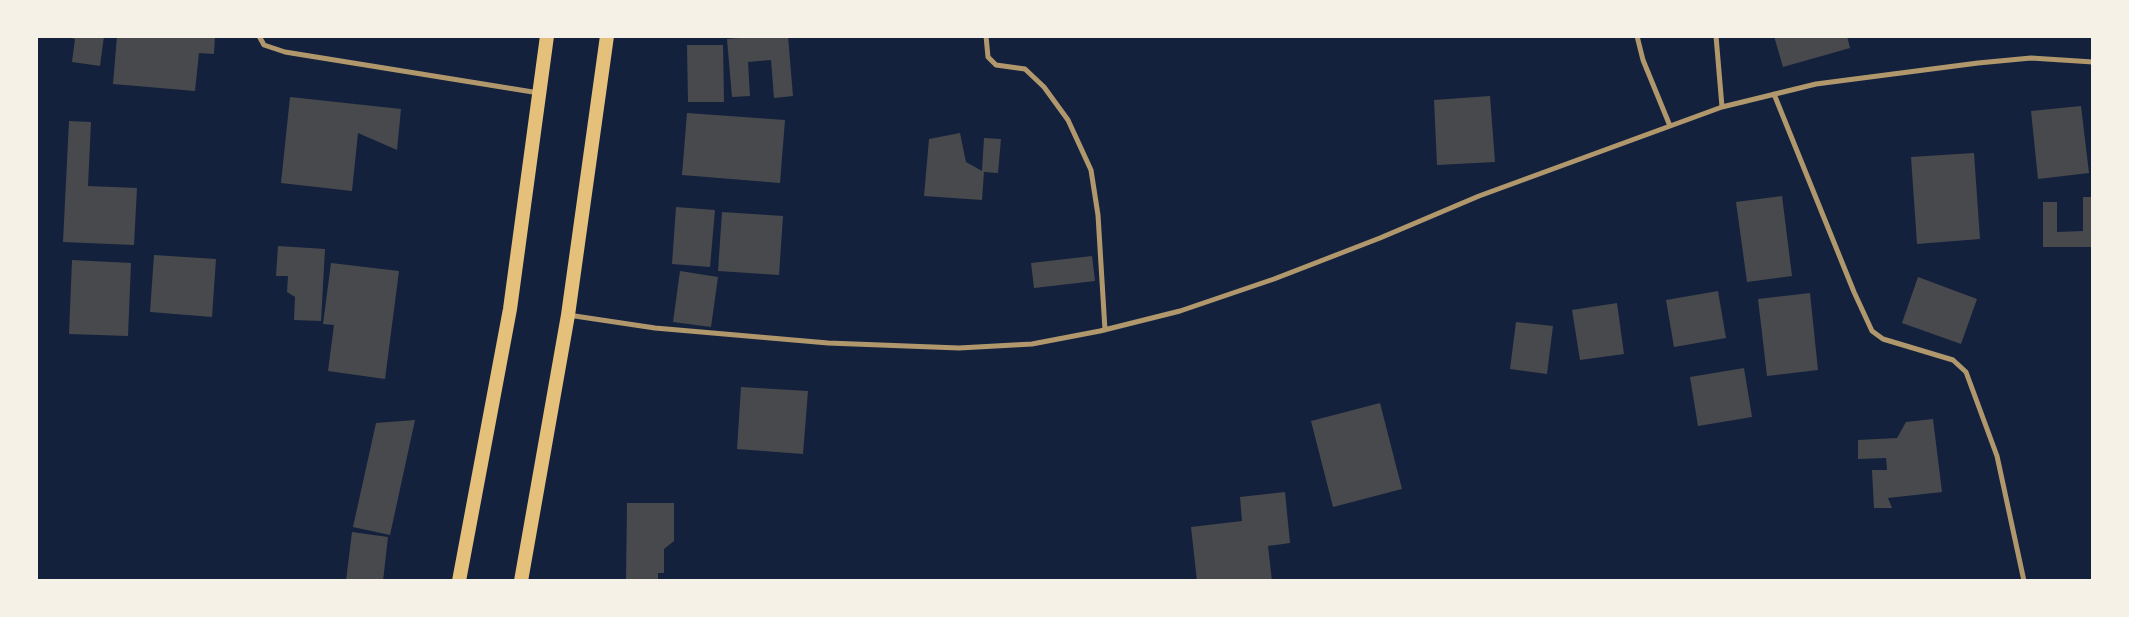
<!DOCTYPE html>
<html>
<head>
<meta charset="utf-8">
<style>
	body { margin:0 }
	#map { position:relative; width:2129px; height:617px; overflow:hidden; background:#14213d; font-family:"Varela Round",sans-serif }
	canvas { display:block }
	.frame { position:absolute; inset:0; border:38px solid #f6f1e7; pointer-events:none }
</style>
</head>
<body>
<div id="map">
<canvas width="2129" height="617"></canvas>
<div class="frame"></div>
</div>
<script>
const context = document.querySelector('canvas').getContext('2d');
context.lineJoin = 'round';
function paint(path, color) {
  context.fillStyle = color;
  context.fill(path, 'evenodd');
}
function poly(rows) {
  const path = new Path2D();
  for (const r of rows) {
    path.moveTo(r[0], r[1]);
    for (let i = 2; i < r.length; i += 2) path.lineTo(r[i], r[i + 1]);
  }
  return path;
}
function trace(path, color, width, dash) {
  context.strokeStyle = color;
  context.lineWidth = width;
  context.lineCap = dash ? 'butt' : 'round';
  context.setLineDash(dash || []);
  context.stroke(path);
}
paint(poly([
	[64,36,104,36,100,66,72,62,75,39],
	[117,36,215,36,214,54,199,53,195,91,113,84],
	[764,36,788,36,793,96,774,98,771,60,748,62,750,96,732,97,727,39],
	[1774,36,1847,36,1850,48,1783,67],
	[687,45,723,45,724,102,688,102],
	[1490,96,1495,162,1437,165,1434,100],
	[290,97,401,109,397,150,358,133,352,191,281,183],
	[2081,106,2089,173,2038,179,2031,111],
	[687,113,785,120,780,183,682,175],
	[69,121,91,122,88,186,137,188,134,245,63,242],
	[960,133,966,162,982,171,984,138,1001,139,998,173,984,172,982,200,924,196,929,139],
	[1974,153,1980,239,1917,244,1911,157],
	[1782,196,1792,276,1747,282,1736,202],
	[2083,197,2093,197,2093,247,2043,247,2043,202,2057,202,2057,232,2083,231],
	[676,207,715,210,710,267,672,264],
	[722,212,783,216,779,275,718,271],
	[278,246,325,249,321,321,294,320,295,297,287,292,288,276,276,276],
	[154,255,216,259,212,317,150,312],
	[1092,256,1095,281,1034,288,1031,263],
	[72,260,131,263,128,336,69,334],
	[331,263,399,271,385,379,328,371,334,325,323,324],
	[680,271,718,277,711,327,673,322],
	[1918,277,1977,299,1961,344,1902,323],
	[1718,291,1726,338,1674,347,1666,300],
	[1810,293,1818,370,1767,376,1758,299],
	[1617,303,1624,354,1580,360,1572,310],
	[1516,322,1553,326,1547,374,1510,369],
	[1744,368,1752,417,1698,426,1690,377],
	[741,387,808,391,803,454,737,449],
	[1380,403,1402,489,1333,507,1311,421],
	[1933,419,1942,492,1888,498,1892,508,1874,508,1872,470,1887,470,1886,458,1858,459,1858,440,1897,438,1906,422],
	[415,420,390,535,353,527,376,423],
	[1285,492,1290,543,1268,546,1272,581,1197,581,1191,527,1242,521,1240,497],
	[627,503,674,503,674,541,664,549,664,573,658,573,658,581,626,581],
	[352,532,388,537,383,581,346,581]
]), '#48494c');
trace(poly([
	[259,36,264,45,285,52,539,93],
	[986,36,988,57,996,65,1025,69,1044,87,1068,120,1091,170,1098,215,1105,330],
	[1637,36,1643,60,1670,126],
	[1716,36,1722,107],
	[1774,94,1854,292,1872,331,1883,339,1953,360,1966,372,1997,456,2024,581],
	[568,315,655,328,828,343,959,348,1032,344,1100,331,1180,311,1274,279,1380,238,1479,196,1722,107,1816,84,1978,63,2031,58,2093,62]
]), '#b1986c', 5);
trace(poly([
	[459,581,510,309,547,36],
	[521,581,568,315,607,36]
]), '#e5c07b', 14);
</script>
</body>
</html>
